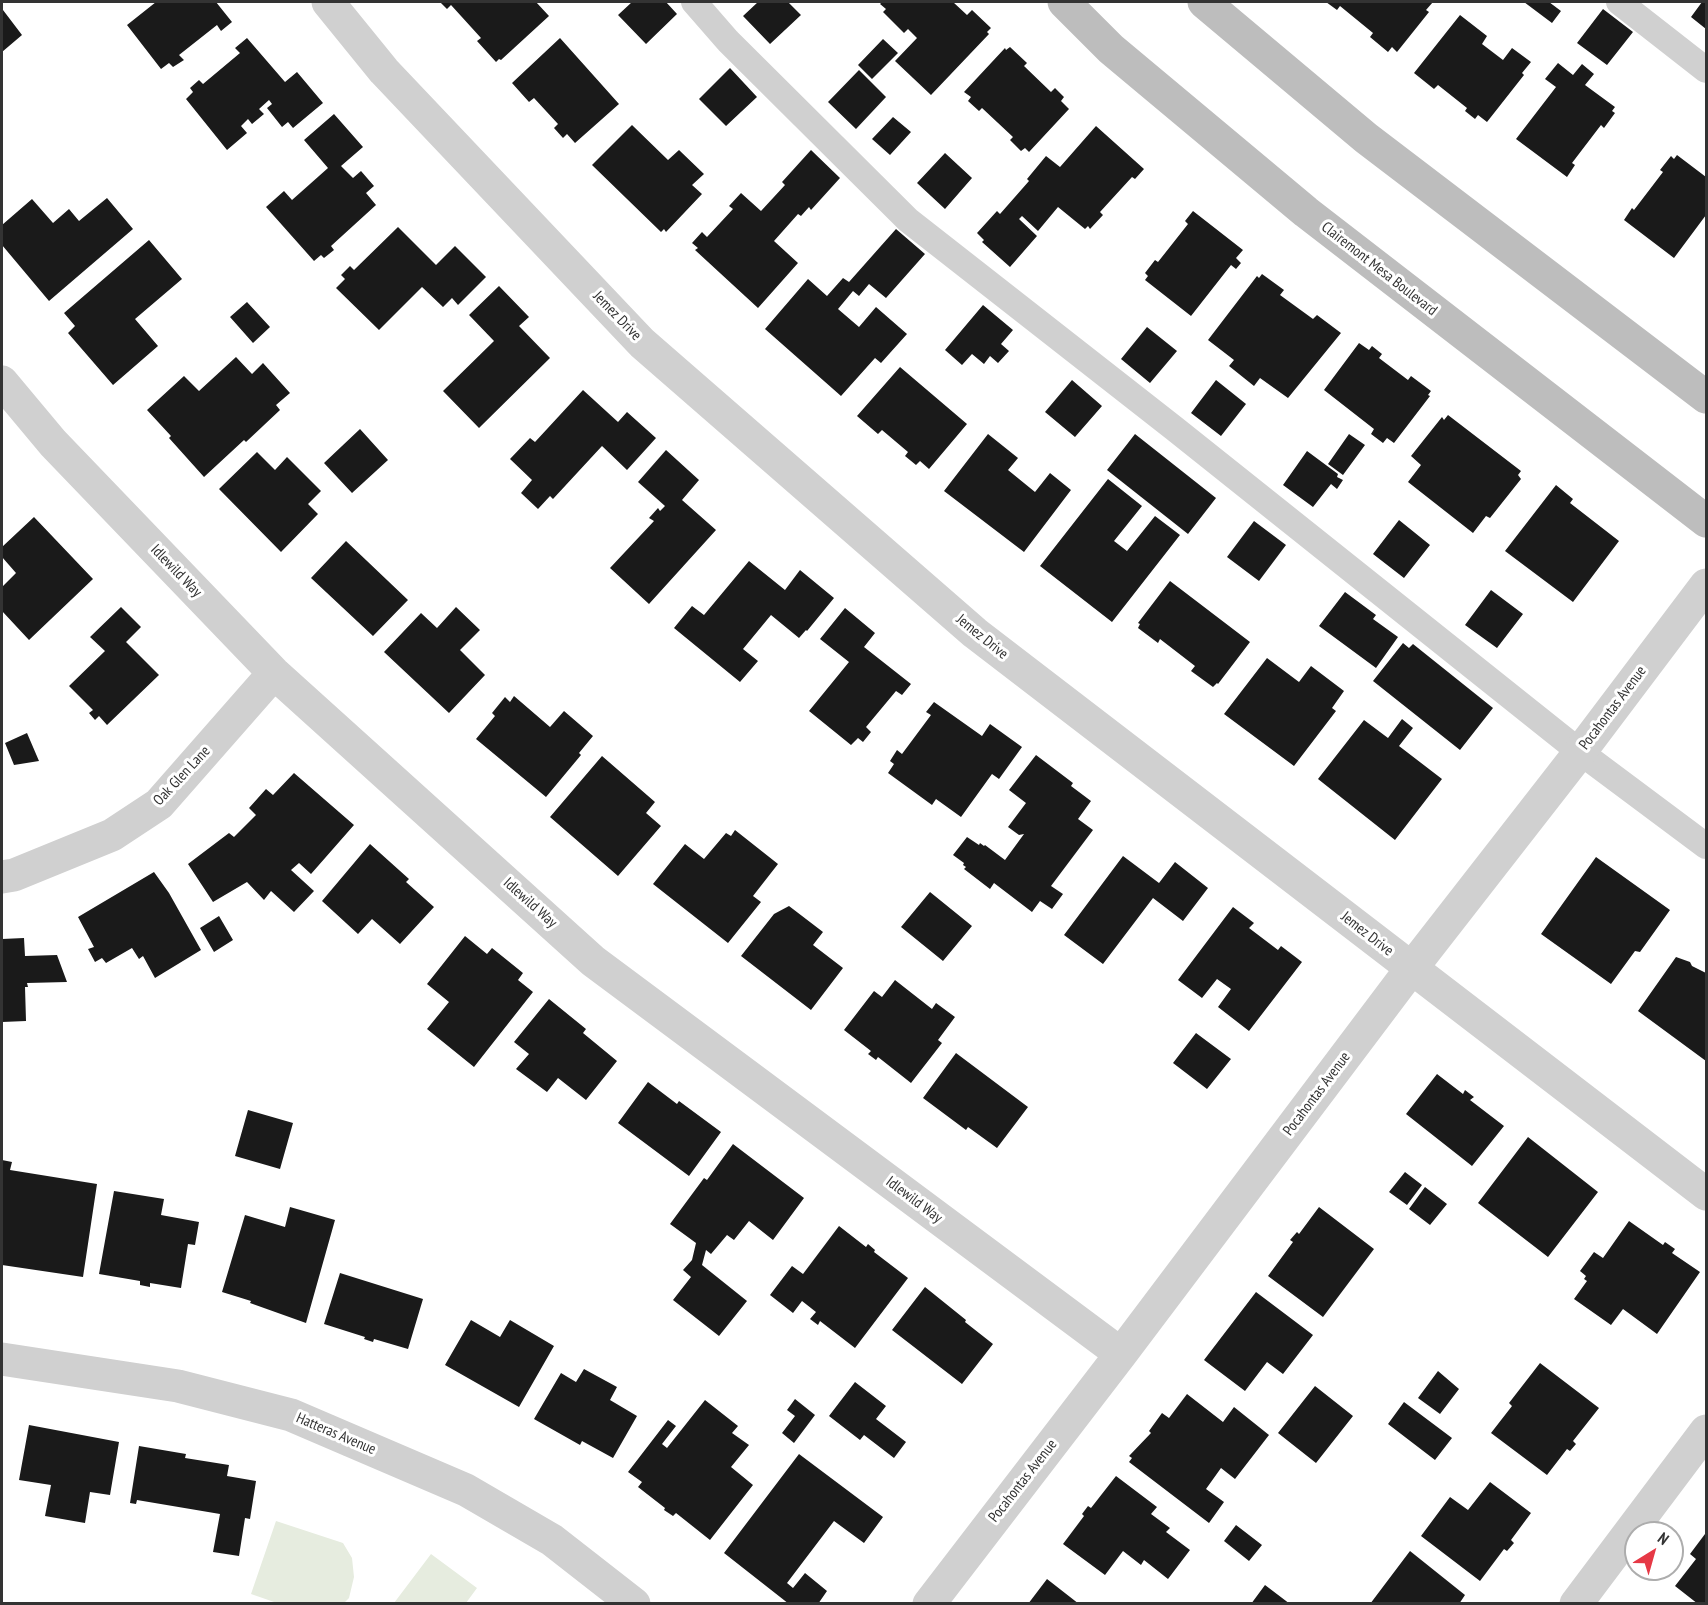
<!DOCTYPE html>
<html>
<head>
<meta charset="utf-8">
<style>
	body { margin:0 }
	#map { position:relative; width:1708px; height:1605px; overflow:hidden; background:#fff; font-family:"PT Sans Narrow",sans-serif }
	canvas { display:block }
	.frame { position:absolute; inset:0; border:3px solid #333; pointer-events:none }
	.north { position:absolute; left:1624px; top:1521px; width:60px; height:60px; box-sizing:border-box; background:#fff; border:2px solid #adadad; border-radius:50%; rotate:37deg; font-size:16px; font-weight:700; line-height:24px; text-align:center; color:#333 }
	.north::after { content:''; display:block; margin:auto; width:21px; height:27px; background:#e63946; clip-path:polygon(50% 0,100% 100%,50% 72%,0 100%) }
</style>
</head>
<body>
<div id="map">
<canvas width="1708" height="1605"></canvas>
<div class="frame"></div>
<div class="north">N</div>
</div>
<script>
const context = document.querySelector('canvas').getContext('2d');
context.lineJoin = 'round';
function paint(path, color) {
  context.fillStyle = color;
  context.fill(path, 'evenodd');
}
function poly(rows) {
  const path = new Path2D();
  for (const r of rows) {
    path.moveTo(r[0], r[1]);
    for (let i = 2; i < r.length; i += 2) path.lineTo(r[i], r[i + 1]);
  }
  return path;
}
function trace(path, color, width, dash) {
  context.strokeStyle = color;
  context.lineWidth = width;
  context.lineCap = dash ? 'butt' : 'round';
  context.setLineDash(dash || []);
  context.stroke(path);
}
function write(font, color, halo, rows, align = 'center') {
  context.font = font + ' "PT Sans Narrow",sans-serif';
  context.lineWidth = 6;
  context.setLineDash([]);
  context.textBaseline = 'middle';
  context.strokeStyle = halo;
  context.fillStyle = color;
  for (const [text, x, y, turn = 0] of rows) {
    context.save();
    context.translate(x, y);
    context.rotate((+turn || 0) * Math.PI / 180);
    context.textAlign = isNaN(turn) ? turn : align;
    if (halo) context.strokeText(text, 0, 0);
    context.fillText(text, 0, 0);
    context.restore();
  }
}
paint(poly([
	[276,1521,343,1543,352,1558,354,1577,349,1598,344,1603,277,1603,251,1594],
	[431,1554,477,1588,466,1603,394,1603]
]), '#e6ecdf');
paint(poly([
	[156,2,216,2,232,22,221,31,217,25,179,55,184,60,173,67,169,63,161,69,127,25],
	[440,2,536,2,549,16,501,60,499,59,496,62,477,41,481,38,451,5,447,9],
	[632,2,666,2,677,14,646,44,618,15],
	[758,2,788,2,801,15,770,44,743,16],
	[882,2,953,2,967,15,972,10,991,28,987,32,989,34,931,95,895,61,917,38,908,29,904,33,883,12,886,9,880,4],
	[1326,2,1433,2,1426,10,1429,12,1397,52,1392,47,1388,52,1370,37,1373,33,1340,6,1337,10],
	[1524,2,1549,2,1561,11,1552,23],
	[1702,2,1706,2,1706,29,1691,17],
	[1603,9,1633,32,1607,65,1577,43],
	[3,10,22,35,2,52,2,11],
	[1460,15,1487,36,1482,44,1503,60,1512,48,1531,62,1522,73,1524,75,1487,122,1478,115,1475,119,1465,111,1467,108,1438,85,1434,89,1414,73],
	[247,38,285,82,297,72,323,103,293,128,288,122,282,127,267,108,272,104,269,100,259,109,264,114,252,124,248,119,241,126,247,133,227,150,186,99,193,92,190,88,199,80,203,84,240,53,235,48],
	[560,38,619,104,575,143,567,134,563,138,554,128,558,124,534,98,529,102,512,83],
	[883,39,898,53,872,79,858,65],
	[1010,47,1027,63,1024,66,1051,92,1055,88,1064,97,1061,101,1069,109,1029,152,1025,148,1021,151,1010,140,1013,137,982,108,979,111,968,101,971,97,964,92,1005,48,1006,50],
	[1558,63,1573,75,1582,64,1594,74,1585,85,1615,107,1612,111,1615,113,1604,128,1601,125,1572,163,1575,165,1567,177,1516,139,1556,87,1545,79],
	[730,68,757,97,726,126,699,99],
	[859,70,886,97,856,129,828,102],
	[334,114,363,147,341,166,353,178,361,171,374,186,366,193,376,205,331,246,334,250,324,258,321,255,314,261,266,207,284,191,292,200,328,168,304,140],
	[893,117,911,132,890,155,872,139],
	[632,125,668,160,679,150,704,174,692,185,702,194,666,232,664,229,661,232,592,165],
	[1096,126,1144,169,1135,179,1132,177,1100,212,1103,215,1090,229,1088,226,1085,229,1058,207,1038,231,1022,216,1019,219,1037,236,1010,267,982,242,984,240,977,233,997,211,1000,214,1029,181,1027,179,1046,156,1060,167],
	[811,150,840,178,811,210,809,207,801,216,798,214,774,241,798,263,758,308,695,250,698,248,692,243,702,232,707,237,733,209,729,206,741,193,761,211,785,185,782,182],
	[945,153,972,178,945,209,917,183],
	[1677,155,1706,177,1706,215,1674,258,1624,220,1632,208,1634,210,1663,172,1660,170,1671,156,1674,159],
	[107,198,133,229,49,301,2,245,2,225,32,199,53,223,69,209,79,221],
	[1193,211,1243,250,1236,258,1241,263,1236,269,1231,265,1191,316,1145,280,1148,276,1145,273,1155,260,1158,262,1188,224,1185,221],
	[398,227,436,265,455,246,486,277,458,305,452,298,443,307,422,287,379,330,336,288,345,279,341,275,350,266,354,270],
	[896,229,925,254,886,298,869,284,859,296,853,291,838,309,859,327,876,307,907,334,881,363,875,358,841,396,765,329,808,279,827,296,843,278,849,282],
	[149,240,182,279,135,319,158,346,113,385,68,333,75,326,64,313],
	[1262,274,1284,290,1280,295,1313,319,1317,315,1341,333,1288,398,1260,378,1254,386,1229,366,1234,360,1208,340,1257,276,1259,278],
	[499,286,529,317,519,326,550,358,479,428,443,391,494,341,469,315],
	[247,302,270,327,253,343,230,317],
	[983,305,1013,330,1001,344,1009,351,998,363,990,356,984,364,972,354,962,365,945,350],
	[1147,327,1177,351,1150,383,1121,359],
	[1359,343,1369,350,1372,346,1382,354,1379,358,1408,380,1411,376,1431,391,1428,395,1430,396,1394,443,1387,438,1383,443,1371,434,1374,429,1324,390],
	[236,357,252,374,263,363,290,393,276,405,280,410,246,442,244,440,204,477,169,438,171,436,147,410,184,376,199,391],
	[900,367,967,424,929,469,920,461,916,465,905,456,908,452,882,430,878,434,857,416],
	[1072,380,1102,406,1075,437,1045,412],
	[1216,380,1246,404,1221,436,1191,413],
	[583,390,618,422,627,412,656,438,627,470,602,446,553,499,550,496,538,509,521,493,532,480,510,459,530,438,535,442],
	[1448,415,1521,471,1518,475,1521,479,1490,518,1486,516,1473,533,1408,482,1421,465,1411,456,1442,417,1444,420],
	[360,429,388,460,352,493,324,463],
	[988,434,1018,458,1008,470,1035,492,1050,473,1071,490,1024,552,944,491],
	[1135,434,1216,498,1188,534,1107,470],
	[1349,434,1365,445,1343,475,1328,464],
	[666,450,699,480,682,500,716,530,649,604,610,568,654,521,649,518,658,508,660,511,665,506,638,482],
	[1307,451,1338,474,1337,477,1343,480,1337,489,1331,484,1313,507,1283,485],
	[257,452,275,470,287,457,321,491,308,504,318,514,281,552,219,489],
	[1108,479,1142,506,1114,541,1127,551,1155,516,1180,535,1112,622,1040,566],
	[1556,485,1573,499,1570,503,1619,541,1573,602,1505,551],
	[34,517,93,579,29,640,2,611,2,587,16,573,2,557,2,547],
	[1399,520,1430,545,1404,578,1373,554],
	[1254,521,1286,545,1259,581,1227,557],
	[346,541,408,600,373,636,311,578],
	[749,561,785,590,800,570,834,598,807,631,806,630,799,638,771,615,743,649,758,661,740,682,674,628,692,606,704,615],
	[1170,581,1250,642,1218,684,1217,683,1213,687,1191,671,1195,666,1160,639,1158,643,1138,628,1140,624,1138,623],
	[1491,590,1523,614,1497,648,1465,625],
	[1345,592,1376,615,1373,619,1398,637,1376,668,1319,626],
	[121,607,141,627,126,642,159,675,107,725,99,716,95,720,89,713,93,710,69,686,105,651,90,637],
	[456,607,480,630,460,650,485,675,449,713,384,652,421,613,437,628],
	[845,608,875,633,864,647,911,684,902,695,896,691,866,727,871,732,863,742,858,738,851,745,809,711,849,662,820,639],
	[1403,643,1409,648,1413,644,1493,708,1460,750,1373,681],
	[1267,658,1299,682,1311,666,1344,691,1332,708,1336,711,1294,766,1224,714],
	[514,696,550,727,564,711,593,736,579,753,581,755,546,797,476,739,495,716,492,713,505,697,510,702],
	[934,702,982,736,990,724,1022,747,999,779,992,774,961,817,936,799,932,805,888,773,894,764,890,761,897,750,902,754,931,715,926,712],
	[1402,719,1413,728,1399,746,1442,779,1395,840,1318,779,1364,720,1388,738],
	[27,733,39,761,14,765,5,743],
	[1036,755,1073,783,1071,786,1091,801,1078,819,1093,830,1051,886,1063,894,1052,909,1040,901,1032,912,994,883,990,889,964,869,966,867,963,865,964,863,953,855,967,837,979,845,980,843,984,846,985,845,1005,860,1024,834,1019,835,1008,827,1026,803,1009,790],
	[602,756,655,802,646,813,661,826,618,876,550,817],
	[294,773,354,825,311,874,299,863,291,870,314,891,294,912,271,891,264,900,247,882,213,902,188,864,229,833,234,837,256,815,249,808,266,789,273,795],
	[735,830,778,864,753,896,761,902,728,943,653,884,685,844,704,859,726,833,731,836],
	[370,844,409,879,406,882,434,907,400,944,372,919,358,934,322,901],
	[1123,856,1159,883,1175,862,1208,888,1183,921,1153,898,1103,964,1064,935],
	[1596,857,1670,910,1640,952,1635,951,1611,984,1541,934],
	[154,872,169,893,201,950,155,978,143,956,139,959,132,948,106,963,102,958,95,962,88,949,94,947,78,917],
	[930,892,972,926,943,961,901,927],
	[789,906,823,932,813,945,843,968,811,1010,741,956,774,914],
	[1233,907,1254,923,1249,928,1278,950,1281,946,1302,962,1249,1031,1218,1007,1231,989,1217,979,1202,998,1178,980],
	[219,916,233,940,214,952,200,928],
	[465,936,487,954,492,948,523,973,518,980,533,992,474,1067,427,1029,449,1002,427,984],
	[24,938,25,956,57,955,67,982,27,983,28,987,25,987,26,1021,2,1022,2,939],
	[1676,957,1690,962,1692,966,1706,973,1706,1061,1638,1011],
	[895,980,932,1009,936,1003,955,1017,938,1040,942,1043,911,1083,878,1057,876,1060,868,1054,871,1051,844,1030,874,991,882,997],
	[549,999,586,1029,583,1033,617,1061,586,1100,558,1078,547,1092,516,1069,529,1054,514,1042],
	[1196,1033,1231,1059,1207,1089,1173,1063],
	[956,1053,1028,1107,997,1148,968,1127,966,1130,923,1098],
	[1437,1074,1463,1094,1465,1090,1474,1097,1470,1100,1504,1126,1472,1166,1406,1114],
	[648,1082,677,1104,679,1101,721,1132,689,1176,618,1123],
	[248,1110,293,1123,280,1169,235,1156],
	[1528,1137,1598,1192,1548,1257,1478,1203],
	[733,1144,804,1198,773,1240,749,1221,734,1240,727,1235,711,1254,706,1250,702,1265,747,1301,719,1336,673,1300,691,1277,683,1270,692,1260,696,1243,670,1224,704,1178,707,1180],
	[2,1160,12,1162,10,1170,97,1184,83,1277,2,1265],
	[1405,1172,1422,1185,1407,1205,1389,1192],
	[1425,1187,1447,1204,1430,1225,1409,1209],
	[114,1191,164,1199,161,1215,199,1222,195,1245,188,1244,181,1288,150,1283,150,1287,140,1285,140,1281,99,1274],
	[290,1207,335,1220,306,1323,250,1303,251,1301,222,1292,245,1215,285,1227],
	[1319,1207,1374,1249,1323,1317,1268,1276,1293,1242,1290,1240,1297,1232,1299,1234],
	[1629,1221,1663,1245,1665,1242,1675,1249,1672,1253,1700,1272,1657,1334,1623,1309,1611,1325,1574,1299,1587,1281,1584,1279,1586,1276,1580,1271,1594,1252,1603,1258],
	[839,1226,866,1247,868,1244,875,1250,874,1252,908,1278,855,1348,820,1321,818,1325,810,1319,816,1312,802,1301,793,1313,770,1295,792,1266,803,1274],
	[340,1273,423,1299,408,1349,374,1339,373,1342,364,1339,365,1337,324,1324],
	[925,1287,966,1320,965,1322,993,1344,962,1384,892,1330],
	[1256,1292,1313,1335,1283,1374,1267,1362,1245,1391,1204,1360],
	[471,1320,500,1337,510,1320,554,1346,519,1407,445,1365],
	[1540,1363,1599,1408,1573,1441,1576,1444,1570,1451,1567,1449,1547,1475,1491,1433,1512,1406,1509,1403],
	[584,1369,617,1387,610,1400,637,1416,613,1458,582,1441,580,1445,534,1419,561,1373,576,1382],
	[1438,1371,1459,1389,1440,1414,1418,1398],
	[855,1382,886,1406,876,1419,906,1442,894,1458,864,1435,860,1440,829,1416],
	[1315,1386,1353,1416,1316,1463,1278,1433],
	[1187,1394,1223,1422,1234,1407,1269,1435,1235,1479,1221,1468,1206,1489,1224,1502,1209,1523,1129,1462,1132,1458,1129,1456,1151,1433,1149,1431,1162,1413,1169,1418],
	[795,1399,815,1415,794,1443,782,1433,795,1416,787,1410],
	[705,1400,738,1426,732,1433,749,1445,731,1467,753,1485,710,1540,676,1513,673,1516,664,1510,665,1508,638,1487,642,1482,628,1472,668,1420,676,1426,662,1444,667,1448],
	[1404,1402,1452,1438,1435,1460,1388,1424],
	[29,1425,119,1442,110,1495,90,1492,85,1523,45,1516,51,1485,19,1480],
	[139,1446,186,1454,185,1458,229,1465,227,1476,256,1481,250,1519,245,1518,239,1556,213,1552,220,1514,137,1500,136,1504,130,1503],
	[799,1454,883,1517,864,1543,834,1521,787,1583,793,1588,805,1573,827,1591,818,1604,789,1604,724,1553],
	[1116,1476,1157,1507,1151,1514,1170,1528,1166,1532,1190,1550,1168,1579,1144,1560,1141,1565,1123,1551,1105,1575,1063,1544,1084,1516,1082,1514,1088,1506,1091,1508],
	[1490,1482,1531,1513,1511,1540,1514,1543,1507,1551,1504,1549,1480,1581,1421,1536,1450,1497,1468,1510],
	[1236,1525,1262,1545,1249,1561,1224,1541],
	[1705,1534,1706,1536,1706,1604,1698,1604,1675,1586,1696,1559,1690,1554],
	[1410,1551,1465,1595,1459,1604,1370,1604],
	[1047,1579,1079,1604,1028,1604],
	[1265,1585,1290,1604,1251,1604]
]), '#1a1a1a');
trace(poly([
	[694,2,728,41,908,220,1175,429,1580,752,1706,846],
	[1619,2,1706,70]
]), '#d0d0d0', 26);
trace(poly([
	[328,2,384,71,642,343,975,633,1706,1194],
	[2,382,53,443,274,673,593,961,1121,1354],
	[2,877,14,875,112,835,159,804,274,673],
	[2,1359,178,1386,291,1415,466,1490,552,1540,634,1604],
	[929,1604,1121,1354,1411,969,1580,752,1706,585],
	[1576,1604,1706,1431]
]), '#d0d0d0', 33);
trace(poly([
	[1064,2,1111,49,1306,212,1706,521],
	[1204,2,1366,138,1706,397]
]), '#bdbdbd', 33);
write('15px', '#333', '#fff', [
	["Clairemont Mesa Boulevard",1379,269,38],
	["Jemez Drive",617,316,46],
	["Idlewild Way",176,571,46],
	["Jemez Drive",982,637,39],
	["Pocahontas Avenue",1613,708,-53],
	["Oak Glen Lane",182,776,-47],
	["Idlewild Way",530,903,42],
	["Jemez Drive",1367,934,38],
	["Pocahontas Avenue",1317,1094,-53],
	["Idlewild Way",914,1200,37],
	["Hatteras Avenue",336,1434,23],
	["Pocahontas Avenue",1023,1481,-52]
]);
</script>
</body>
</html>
